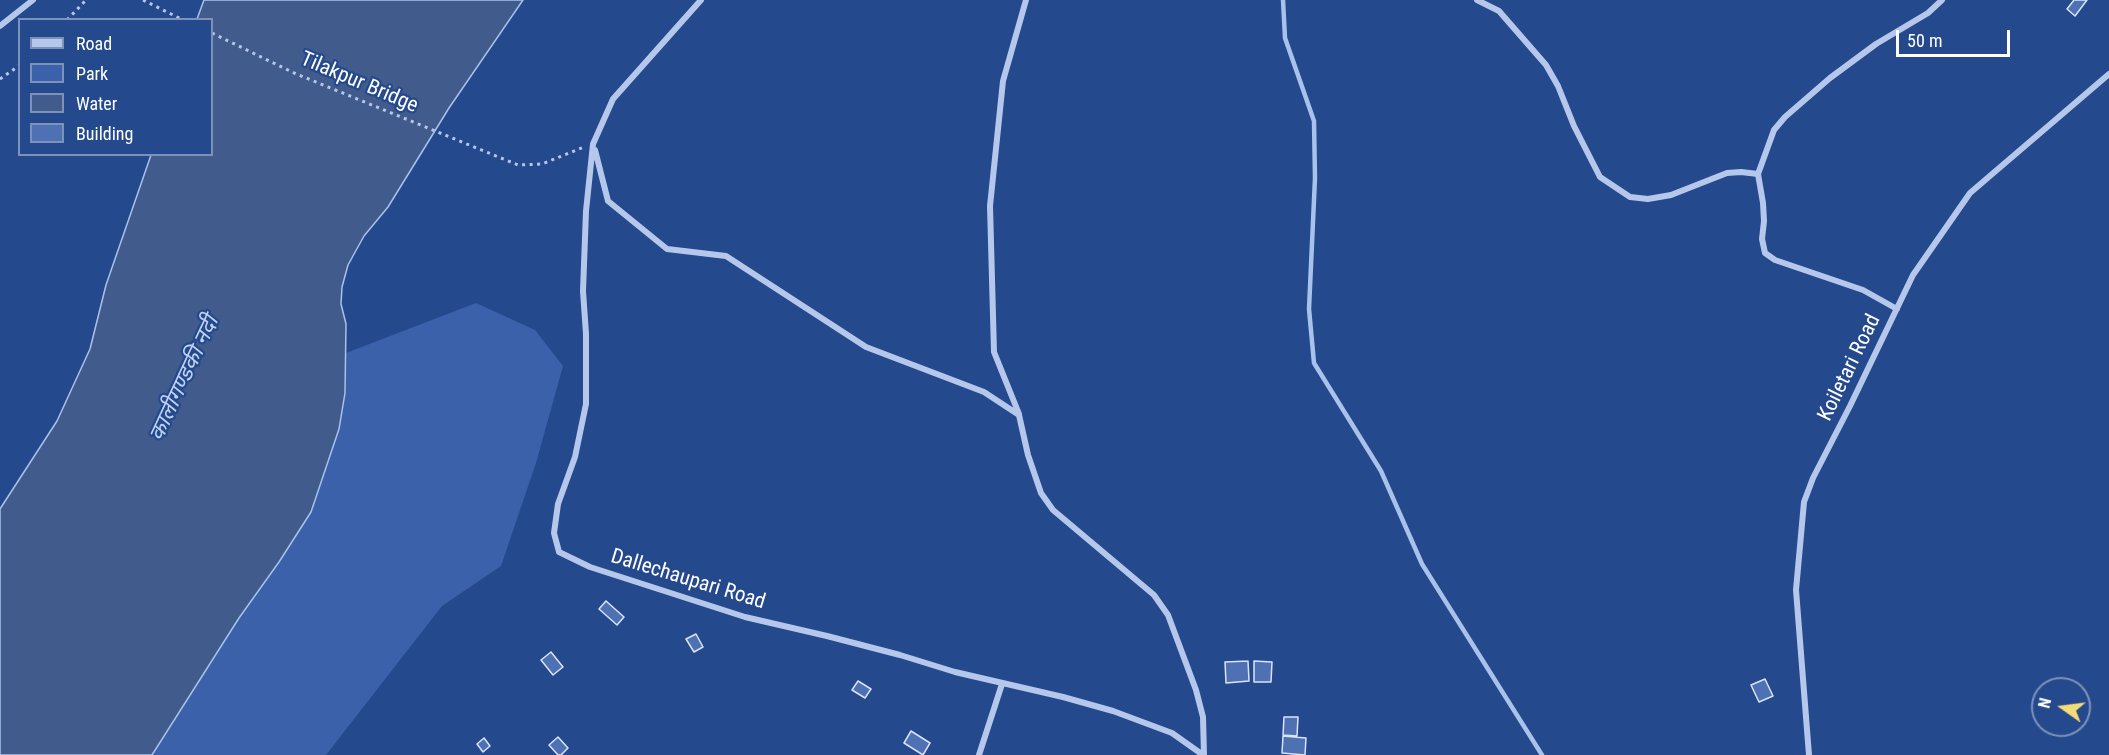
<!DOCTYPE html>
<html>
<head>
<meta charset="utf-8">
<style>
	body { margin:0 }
	#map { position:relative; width:2109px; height:755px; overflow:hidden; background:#25498d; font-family:"Roboto Condensed",sans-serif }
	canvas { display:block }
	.legend { position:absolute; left:18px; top:18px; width:195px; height:138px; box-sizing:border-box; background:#25498d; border:2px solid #7c92bb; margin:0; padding:8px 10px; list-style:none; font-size:18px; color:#fff }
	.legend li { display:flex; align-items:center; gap:12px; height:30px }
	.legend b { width:30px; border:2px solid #7c92bb }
	.north { position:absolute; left:2031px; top:677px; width:60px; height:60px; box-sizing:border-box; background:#25498d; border:2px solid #7c92bb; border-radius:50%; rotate:284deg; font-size:16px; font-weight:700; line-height:24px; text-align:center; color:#fff }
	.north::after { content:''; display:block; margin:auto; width:21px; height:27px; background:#f4dc79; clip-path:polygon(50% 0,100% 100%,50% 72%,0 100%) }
	.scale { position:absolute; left:1896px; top:30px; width:114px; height:27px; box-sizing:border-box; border:3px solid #fff; border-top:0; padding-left:8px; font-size:18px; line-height:21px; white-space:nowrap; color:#fff; -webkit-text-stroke:4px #25498d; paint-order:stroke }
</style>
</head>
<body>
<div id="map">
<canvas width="2109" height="755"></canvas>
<ul class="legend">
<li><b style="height:8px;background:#b5c8eb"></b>Road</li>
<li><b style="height:16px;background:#3a61aa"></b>Park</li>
<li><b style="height:16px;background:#425b8d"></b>Water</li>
<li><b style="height:16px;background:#4e71b4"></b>Building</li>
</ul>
<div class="north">N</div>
<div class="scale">50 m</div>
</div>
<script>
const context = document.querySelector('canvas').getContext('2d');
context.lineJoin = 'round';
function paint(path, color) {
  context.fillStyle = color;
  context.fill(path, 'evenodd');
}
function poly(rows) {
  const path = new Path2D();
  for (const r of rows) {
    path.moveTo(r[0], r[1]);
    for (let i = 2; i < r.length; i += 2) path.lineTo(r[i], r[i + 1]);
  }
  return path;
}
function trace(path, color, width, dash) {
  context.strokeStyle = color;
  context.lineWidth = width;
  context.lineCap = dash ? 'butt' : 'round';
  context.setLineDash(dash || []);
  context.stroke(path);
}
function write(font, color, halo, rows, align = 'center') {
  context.font = font + ' "Roboto Condensed","Noto Sans Devanagari",sans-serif';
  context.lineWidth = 4.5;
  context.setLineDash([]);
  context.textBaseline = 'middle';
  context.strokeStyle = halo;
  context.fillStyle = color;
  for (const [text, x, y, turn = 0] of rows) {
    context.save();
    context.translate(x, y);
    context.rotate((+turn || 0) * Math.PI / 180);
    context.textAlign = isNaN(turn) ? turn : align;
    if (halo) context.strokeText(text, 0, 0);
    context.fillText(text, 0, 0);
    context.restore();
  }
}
paint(poly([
	[476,303,535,330,563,366,536,463,501,566,442,606,326,755,152,755,239,618,279,562,311,512,339,429,345,393,346,353]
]), '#3a61aa');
const water = poly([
	[204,0,523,0,449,108,388,207,364,236,348,265,342,287,341,304,346,324,345,393,339,429,311,512,279,562,239,618,152,755,0,755,0,509,57,421,90,349,106,285,151,155,212,154,212,20,197,19,204,0]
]);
paint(water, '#425b8d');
trace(water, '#a9c2eb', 1.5);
trace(poly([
	[1283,0,1285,38,1314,121,1315,178,1309,309,1314,363,1381,471,1422,564,1542,755]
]), '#a9c2eb', 4.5);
const building = poly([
	[2074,0,2087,0,2075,16,2067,9,2074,0],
	[606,601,624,617,617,625,599,609,606,601],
	[696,634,703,647,694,652,686,639,696,634],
	[551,652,563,667,553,675,541,660,551,652],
	[1248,661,1249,681,1226,683,1225,662,1248,661],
	[1254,661,1272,662,1271,682,1254,682,1254,661],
	[1765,679,1773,696,1759,702,1751,685,1765,679],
	[858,681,871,689,865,698,852,690,858,681],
	[1284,717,1298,717,1297,736,1283,735,1284,717],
	[911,731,930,743,923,755,904,743,911,731],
	[1283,736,1306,738,1305,755,1282,753,1283,736],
	[558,737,568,748,561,755,558,755,549,745,558,737],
	[484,738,490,746,483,752,477,744,484,738]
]);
paint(building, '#4e71b4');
trace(building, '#d9e4f8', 1.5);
trace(poly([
	[143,0,183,20],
	[67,20,86,0],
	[212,33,294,73,518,165,542,164,584,147],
	[0,79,20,65]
]), '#b5c8eb', 3, [3, 4.5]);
trace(poly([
	[701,0,613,99,593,144,586,211,583,291,586,334,586,404,575,457,558,504,554,533,559,552,590,567,745,617,827,636,900,655,955,672,1063,697,1113,711,1172,733,1203,755],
	[1477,0,1499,11,1546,65,1558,86,1574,126,1600,177,1630,197,1648,199,1671,195,1727,173,1741,172,1758,174],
	[0,26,33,0],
	[595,150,608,201,667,249,726,256,866,347,984,392,1019,415,1028,455,1041,493,1053,510,1154,595,1168,615,1196,690,1203,717,1204,755],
	[1897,309,1863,290,1775,260,1765,253,1762,239,1764,221,1763,203,1758,174,1774,130,1785,117,1830,78,1876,44,1928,13,1942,0],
	[1019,414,994,352,990,206,1003,81,1026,0],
	[979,755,1002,684],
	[1809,755,1796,590,1804,502,1813,478,1850,406,1913,275,1970,193,2109,74]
]), '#b5c8eb', 6);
write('21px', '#fff', '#25498d', [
	["Tilakpur Bridge",359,83,23],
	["Koiletari Road",1850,368,-64],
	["Dallechaupari Road",688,580,17]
]);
write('italic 22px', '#c1d2f2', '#25498d', [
	["कालीगण्डकी नदी",185,379,-65]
]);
</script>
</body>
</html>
